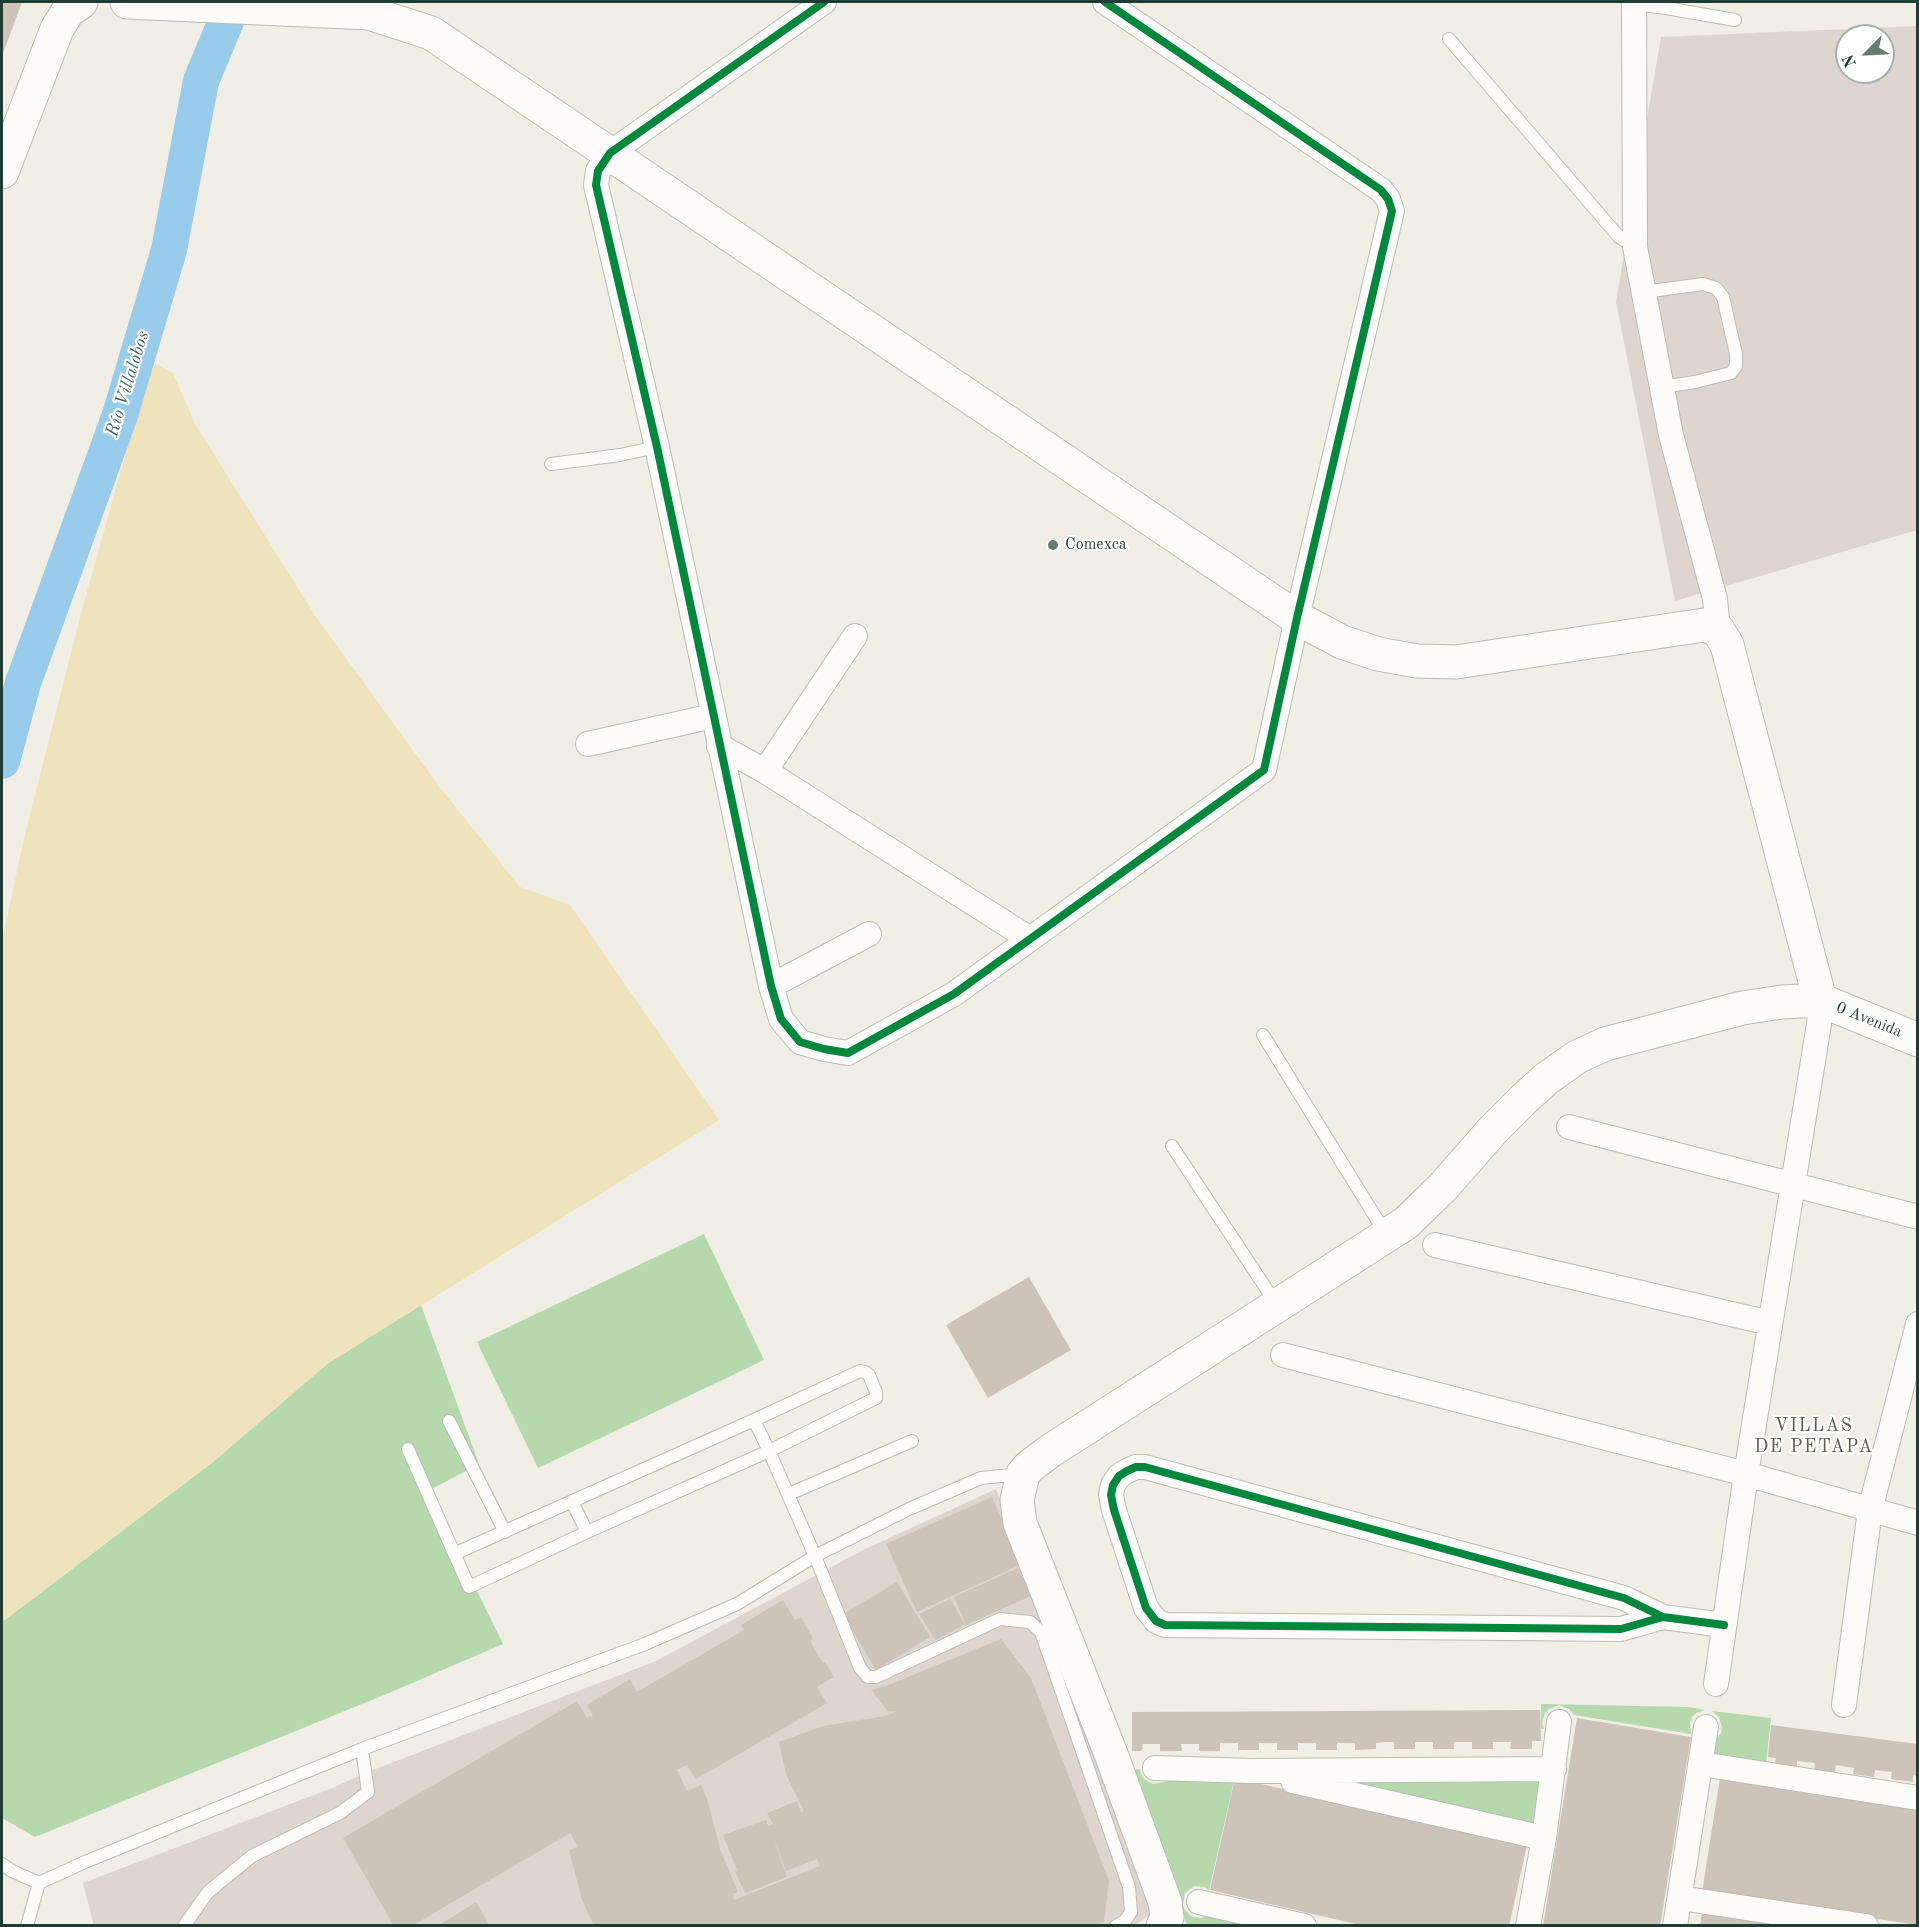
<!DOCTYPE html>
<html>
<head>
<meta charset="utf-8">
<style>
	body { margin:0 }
	#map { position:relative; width:1919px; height:1927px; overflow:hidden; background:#f0eee5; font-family:"Old Standard TT",serif }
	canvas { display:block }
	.frame { position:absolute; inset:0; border:3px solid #1f3d34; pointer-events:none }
	.north { position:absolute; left:1835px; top:24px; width:60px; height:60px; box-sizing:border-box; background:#fff; border:2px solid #a5b1ae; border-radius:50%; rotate:246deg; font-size:16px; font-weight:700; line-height:24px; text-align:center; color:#1f3d34 }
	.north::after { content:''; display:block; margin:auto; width:21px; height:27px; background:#687b72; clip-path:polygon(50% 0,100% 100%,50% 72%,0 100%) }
</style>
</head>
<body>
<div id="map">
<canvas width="1919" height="1927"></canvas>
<div class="frame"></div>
<div class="north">N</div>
</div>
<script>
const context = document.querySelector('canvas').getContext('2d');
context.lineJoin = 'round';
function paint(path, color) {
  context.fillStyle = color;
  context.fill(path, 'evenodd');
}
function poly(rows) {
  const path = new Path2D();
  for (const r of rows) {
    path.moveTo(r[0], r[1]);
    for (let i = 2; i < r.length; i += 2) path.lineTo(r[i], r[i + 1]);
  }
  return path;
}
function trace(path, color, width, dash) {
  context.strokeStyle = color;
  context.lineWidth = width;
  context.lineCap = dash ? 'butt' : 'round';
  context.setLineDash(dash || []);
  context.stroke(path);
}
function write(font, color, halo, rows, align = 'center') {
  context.font = font + ' "Old Standard TT",serif';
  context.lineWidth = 4.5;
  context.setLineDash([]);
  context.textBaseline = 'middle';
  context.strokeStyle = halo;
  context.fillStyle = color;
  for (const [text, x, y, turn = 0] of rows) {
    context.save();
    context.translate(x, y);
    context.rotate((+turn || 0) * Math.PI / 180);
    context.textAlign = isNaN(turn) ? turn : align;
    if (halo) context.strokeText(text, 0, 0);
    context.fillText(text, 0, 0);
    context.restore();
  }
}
paint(poly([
	[1917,26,1917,530,1675,601,1616,302,1661,37],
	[1847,36,1883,36,1883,72,1847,72],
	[996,1489,1152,1914,1133,1926,94,1926,83,1883,335,1787,365,1773,656,1661,863,1550]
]), '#ded5ce');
paint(poly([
	[704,1234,764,1360,538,1468,477,1342],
	[421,1305,479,1464,428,1491,503,1644,389,1693,35,1837,2,1818,2,1622,213,1462,327,1364],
	[1541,1704,1688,1707,1705,1710,1696,1713,1692,1717,1690,1723,1691,1734,1574,1715,1569,1709,1559,1705,1549,1709,1545,1713,1542,1723,1544,1729,1541,1729],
	[1712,1711,1771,1718,1766,1764,1714,1757,1715,1740,1721,1733,1722,1728,1719,1717],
	[1139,1769,1144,1779,1153,1784,1164,1782,1168,1779,1235,1777,1209,1890,1204,1887,1194,1886,1185,1893,1183,1904,1184,1909,1192,1917,1202,1918,1211,1913,1246,1920,1244,1925,1187,1925,1131,1770],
	[1554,1769,1544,1838,1252,1771]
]), '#b5d9ad');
paint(poly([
	[156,364,173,373,195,424,316,617,441,789,520,887,570,905,719,1120,327,1364,213,1462,2,1622,2,941,25,834,83,606,145,385]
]), '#efe3be');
trace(poly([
	[2,761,23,683,120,415,169,250,201,81,234,2]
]), '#99cbea', 36);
paint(poly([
	[2,2,22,2,2,56],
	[1029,1277,1071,1350,988,1398,946,1325],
	[992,1497,1022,1564,917,1612,886,1544],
	[1018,1568,1031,1596,966,1625,954,1597],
	[897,1582,930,1637,876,1670,843,1614],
	[950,1599,965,1624,936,1640,919,1614],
	[783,1600,795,1620,801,1617,813,1639,810,1641,823,1663,825,1662,834,1677,817,1687,827,1703,696,1779,687,1765,677,1770,687,1791,701,1785,707,1799,720,1849,738,1892,733,1894,734,1900,820,1866,817,1859,786,1871,771,1830,787,1877,745,1893,735,1872,737,1870,723,1835,766,1820,768,1826,773,1824,767,1813,797,1801,801,1813,804,1811,786,1774,779,1742,823,1726,885,1716,897,1711,889,1712,871,1690,886,1686,1001,1639,1031,1678,1109,1881,1104,1921,1096,1926,594,1926,582,1900,569,1850,578,1847,570,1833,412,1926,394,1926,343,1838,577,1701,587,1718,593,1715,587,1705,630,1679,637,1692,744,1630,741,1625],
	[1540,1710,1541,1741,1532,1741,1532,1749,1510,1749,1511,1742,1493,1742,1493,1749,1472,1749,1472,1742,1454,1742,1454,1749,1433,1749,1433,1742,1415,1742,1415,1749,1394,1749,1394,1742,1385,1742,1376,1743,1376,1749,1355,1750,1355,1743,1337,1743,1337,1750,1316,1750,1316,1743,1298,1743,1298,1750,1277,1750,1277,1743,1259,1743,1259,1750,1238,1750,1238,1743,1220,1743,1220,1751,1199,1751,1199,1744,1181,1744,1182,1751,1160,1751,1160,1744,1143,1744,1142,1751,1132,1751,1132,1712],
	[1577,1718,1691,1737,1660,1926,1543,1926],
	[1771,1725,1917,1744,1917,1776,1913,1775,1913,1782,1891,1779,1892,1772,1883,1771,1875,1770,1874,1777,1853,1774,1854,1768,1836,1765,1835,1772,1814,1770,1815,1763,1797,1761,1797,1767,1775,1765,1776,1758,1768,1757],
	[1235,1778,1527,1845,1509,1926,1364,1926,1210,1890],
	[1720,1778,1917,1808,1917,1925,1702,1892],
	[476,1902,490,1926,438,1926],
	[1702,1912,1775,1924,1775,1926,1700,1926]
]), '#cec3b8');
const service = poly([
	[1634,4,1666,8,1735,20],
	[1449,39,1619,237,1635,247],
	[1644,292,1703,284,1716,288,1723,297,1736,354,1736,366,1731,373,1695,382,1662,387],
	[551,464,620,455,657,447],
	[1263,1035,1386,1234],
	[1172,1146,1277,1305],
	[449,1421,505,1532],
	[408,1449,469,1587,587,1532,769,1451,754,1420],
	[789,1494,912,1441],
	[572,1502,587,1532],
	[454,1554,754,1420,860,1371,865,1372,869,1375,876,1392,876,1398,769,1451,815,1556,860,1668,868,1677,876,1677,1000,1619,1030,1622,1041,1632,1129,1887,1131,1912,1125,1921,1116,1926],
	[2,1864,12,1871,39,1883,85,1862,362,1749],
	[27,1926,39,1883],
	[184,1926,208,1892,252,1856,340,1813,368,1792,362,1749,645,1644,737,1604,815,1556,909,1509,981,1478,1021,1474]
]);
const minor = poly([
	[824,2,610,153,598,171,596,185,657,447,771,986,781,1019,800,1042,824,1049,848,1053,954,994,1264,770,1297,618,1392,211,1388,199,1381,190,1105,2],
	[1634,2,1635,247,1671,435,1715,599,1718,630],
	[588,744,713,716],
	[719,746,765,771,1030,939],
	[765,771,855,636],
	[771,986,869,934],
	[1569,1127,1918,1217],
	[1435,1245,1770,1323],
	[1283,1355,1746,1474,1918,1523],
	[1663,1617,1621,1629,1165,1625,1156,1621,1146,1608,1114,1510,1111,1495,1113,1485,1119,1476,1127,1471,1136,1467,1145,1467,1624,1598,1663,1617,1724,1625],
	[1716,1684,1746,1474,1819,1024,1820,1000],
	[1844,1705,1870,1510,1918,1324],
	[1701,1764,1918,1798],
	[1155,1768,1252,1771,1554,1769],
	[1293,1781,1544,1838],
	[1680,1898,1866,1926],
	[1199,1902,1304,1926],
	[1528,1926,1544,1838,1559,1722],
	[1675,1926,1706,1727]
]);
const secondary = poly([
	[127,2,369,13,431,33,1297,618,1342,642,1378,654,1417,661,1456,662,1704,625,1718,630,1727,645,1820,1000],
	[2,172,57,29,68,11,81,2],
	[1163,1926,1167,1917,1165,1902,1111,1754,1020,1523,1017,1500,1023,1474,1029,1467,1050,1451,1406,1223,1443,1187,1493,1130,1523,1100,1546,1079,1577,1057,1605,1044,1742,1008,1782,1002,1820,1000,1918,1040]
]);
trace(service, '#babcb5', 14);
trace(minor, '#babcb5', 26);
trace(secondary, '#babcb5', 35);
trace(service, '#fdfcfb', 12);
trace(minor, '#fdfcfb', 24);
trace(secondary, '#fdfcfb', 33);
trace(poly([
	[824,2,610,153,598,171,596,185,657,447,771,986,781,1019,800,1042,824,1049,848,1053,954,994,1264,770,1297,618,1392,211,1388,199,1381,190,1105,2],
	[1663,1617,1621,1629,1165,1625,1156,1621,1146,1608,1114,1510,1111,1495,1113,1485,1119,1476,1127,1471,1136,1467,1145,1467,1624,1598,1663,1617,1724,1625]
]), '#00873e', 8);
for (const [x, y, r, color] of [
	[1053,545,6,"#687b72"]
]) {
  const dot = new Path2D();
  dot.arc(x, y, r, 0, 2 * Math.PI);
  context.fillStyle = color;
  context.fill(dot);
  trace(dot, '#fff', 2);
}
write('16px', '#1f3d34', '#fff', [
	["Comexca",1065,545]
], 'left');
write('16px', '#1f3d34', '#fff', [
	["0 Avenida",1869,1020,22]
]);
write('italic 18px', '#39636b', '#fff', [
	["Río Villalobos",128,384,-73]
]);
context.letterSpacing = '1.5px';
write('18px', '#5d5d4b', '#fff', [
	["VILLAS",1814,1426],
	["DE PETAPA",1814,1447]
]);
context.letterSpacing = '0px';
</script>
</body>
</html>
